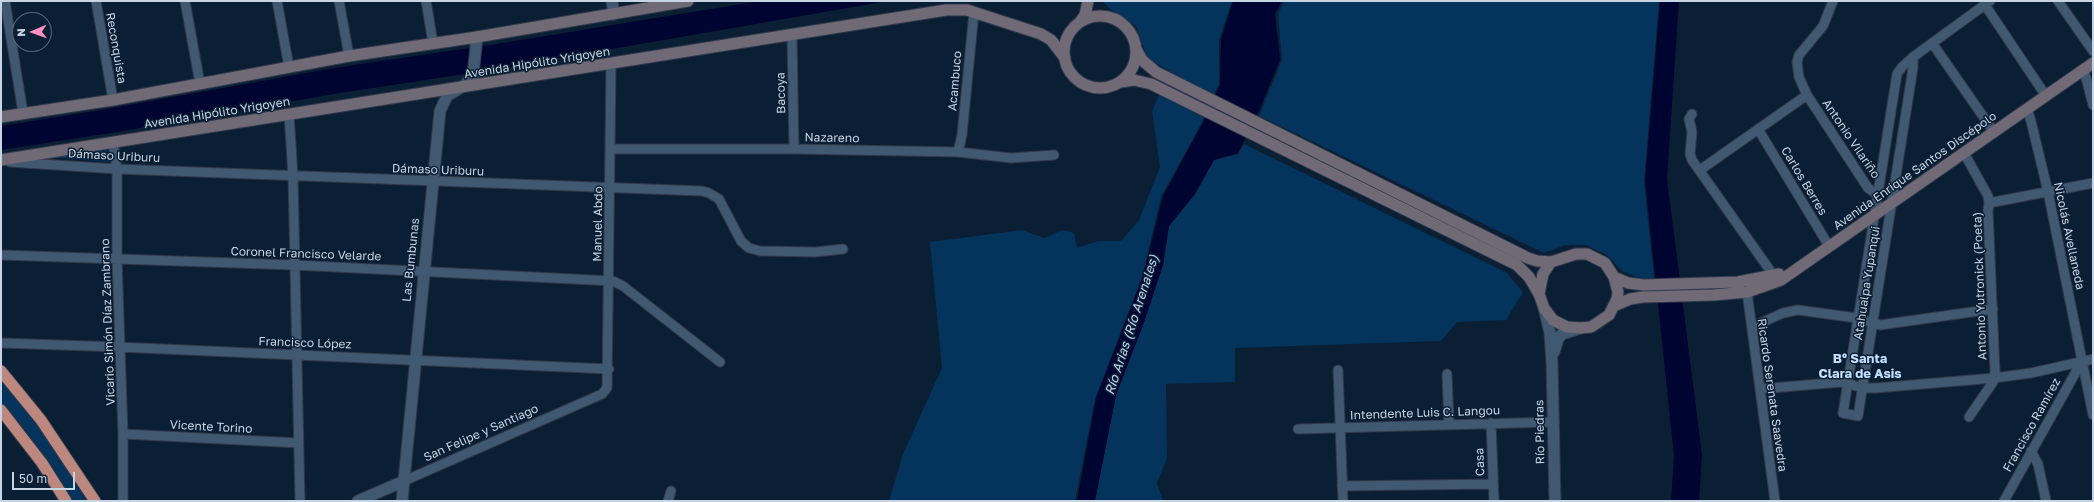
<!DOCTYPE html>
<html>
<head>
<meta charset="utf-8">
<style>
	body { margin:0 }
	#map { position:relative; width:2094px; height:502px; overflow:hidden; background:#0a1f34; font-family:"Golos Text",sans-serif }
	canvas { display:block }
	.frame { position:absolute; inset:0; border:2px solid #c7d4e3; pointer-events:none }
	.north { position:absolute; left:12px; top:12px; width:40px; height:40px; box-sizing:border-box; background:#0a1f34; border:1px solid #56677a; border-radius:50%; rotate:268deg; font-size:11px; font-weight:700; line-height:16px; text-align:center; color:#c7d4e3 }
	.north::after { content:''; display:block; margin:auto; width:14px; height:18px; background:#fc8fc1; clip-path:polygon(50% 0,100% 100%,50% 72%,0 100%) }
	.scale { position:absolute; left:12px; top:472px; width:63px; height:18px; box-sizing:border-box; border:2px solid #c7d4e3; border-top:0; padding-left:5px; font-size:12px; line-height:14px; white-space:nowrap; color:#c7d4e3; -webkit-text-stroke:3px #0a1f34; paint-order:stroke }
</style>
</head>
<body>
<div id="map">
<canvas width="2094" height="502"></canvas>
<div class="frame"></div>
<div class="north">N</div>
<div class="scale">50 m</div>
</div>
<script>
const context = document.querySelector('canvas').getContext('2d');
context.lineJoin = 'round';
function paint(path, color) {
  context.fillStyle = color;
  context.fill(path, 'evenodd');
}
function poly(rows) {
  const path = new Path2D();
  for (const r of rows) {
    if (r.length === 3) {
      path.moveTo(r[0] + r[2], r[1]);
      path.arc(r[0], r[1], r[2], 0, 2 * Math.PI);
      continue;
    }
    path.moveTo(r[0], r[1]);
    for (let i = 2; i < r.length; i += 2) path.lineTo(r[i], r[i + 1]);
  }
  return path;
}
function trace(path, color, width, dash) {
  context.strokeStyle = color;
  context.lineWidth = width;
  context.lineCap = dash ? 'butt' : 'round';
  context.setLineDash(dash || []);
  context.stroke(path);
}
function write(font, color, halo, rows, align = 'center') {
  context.font = font + ' "Golos Text",sans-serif';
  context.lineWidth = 3;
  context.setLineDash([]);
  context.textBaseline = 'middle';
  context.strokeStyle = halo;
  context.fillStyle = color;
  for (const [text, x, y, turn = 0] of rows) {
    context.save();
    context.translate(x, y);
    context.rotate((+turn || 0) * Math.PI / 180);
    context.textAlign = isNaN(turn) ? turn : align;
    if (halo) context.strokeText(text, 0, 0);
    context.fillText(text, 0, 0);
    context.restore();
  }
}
paint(poly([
	[1102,1,1232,1,1219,40,1219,84,1200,126,1161,197,1142,277,1095,399,1075,501,889,501,903,454,942,368,930,242,1022,230,1044,238,1063,230,1074,233,1077,248,1098,241,1121,241,1139,220,1160,167,1152,111,1170,71,1152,61,1146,55,1136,26,1111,10],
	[1284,1,1659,1,1644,182,1654,278,1641,279,1622,271,1607,255,1586,245,1566,245,1544,253,1259,116,1282,60,1278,14],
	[1244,144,1507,273,1523,292,1506,320,1457,322,1441,341,1235,348,1235,382,1166,384,1167,458,1157,483,1163,501,1095,501,1116,395,1143,325,1163,265,1169,226,1195,194,1214,160,1238,154],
	[107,150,108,162,49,157],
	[1,381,27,409,87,501,71,501,28,434,1,403]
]), '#04335c');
paint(poly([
	[760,1,888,1,491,70,340,93,117,132,1,150,1,126,95,111,334,68,490,45],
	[1233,1,1282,1,1275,14,1280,60,1258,113,1238,153,1214,160,1195,194,1169,226,1163,265,1143,325,1116,395,1095,501,1077,501,1096,398,1143,276,1163,196,1202,124,1220,85,1221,40],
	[1660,1,1679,1,1667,179,1702,455,1699,501,1671,501,1674,456,1645,180]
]), '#000431');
const minor = poly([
	[5,1,23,113],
	[96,1,113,100],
	[185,1,200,84],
	[277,1,289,67],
	[339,1,349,56],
	[426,1,433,43],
	[1833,1,1823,26,1799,55,1797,62,1799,77,1807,95,1868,188,1878,195],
	[2058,1,2093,51],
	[1985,5,2046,96],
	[792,36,794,149],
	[1932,43,1994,132],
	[1913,57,1913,68,1858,416,1843,413,1897,74,1902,67,1913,57,1990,1],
	[2084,70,2093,105],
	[2027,109,2031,121,2048,192,2093,415],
	[289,114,293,176,300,501],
	[1692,114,1689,119,1692,132,1690,154,1692,160,1774,276],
	[1758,129,1829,246],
	[113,143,117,169,117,259,123,434,123,501],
	[610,149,794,149,958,152,1011,158,1054,155],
	[958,152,962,135,974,12],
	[1964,153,1988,196,1989,203,1988,211,1995,372,1993,382,1969,417],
	[10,162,117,169,702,191,709,193,719,199,741,241,749,248,760,251,816,252,843,249],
	[1700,170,1807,95],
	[1989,203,2093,183],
	[1,255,294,265,613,281,623,286,720,362],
	[1747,292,1775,501],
	[1752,327,1783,313,1798,310,1857,318,1880,325,1993,309],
	[1,343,119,347,609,369],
	[1338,370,1343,501],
	[1447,374,1449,424],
	[1760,389,1842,382,1863,388,1876,388,1994,378,2031,373,2093,359],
	[1491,423,1494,501],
	[1298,429,1553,422],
	[123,434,299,443],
	[2031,451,2038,464,2046,501],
	[404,481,602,394,607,388,611,65],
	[1342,486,1493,484],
	[668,501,671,491],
	[2004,501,2082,361]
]);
const tertiary = poly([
	[612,1,614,14],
	[1544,308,1550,333,1552,363,1555,501],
	[1554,352,1558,339,1562,334,1581,328],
	[358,501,404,481],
	[402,501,440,111,447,96,465,85,473,75,477,37]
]);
const secondary = poly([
	[1100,52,36],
	[1080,22,1085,15,1088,1],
	[1136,49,1142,60,1156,72,1528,258,1537,261,1551,262],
	[1121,82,1134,80,1151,84,1517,265,1529,277,1539,294],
	[1,117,113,100,349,56,477,37,688,1],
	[1,160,946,10,967,10,1041,34,1051,40,1065,58],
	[1576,254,1587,254,1605,263,1614,277,1618,292,1617,299,1609,315,1591,327,1581,328,1567,327,1553,320,1544,308,1539,294,1543,274,1551,262,1576,254],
	[1614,277,1628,283,1644,285,1738,282,1779,274],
	[1614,306,1630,299,1643,297,1714,295,1747,292,1781,280,2093,63]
]);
const trunk = poly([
	[1,371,41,420,95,501],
	[1,410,42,463,66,501]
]);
trace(minor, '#30394b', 11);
trace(tertiary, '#30394b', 13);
trace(secondary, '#30394b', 13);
trace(trunk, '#30394b', 13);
trace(minor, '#415871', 9);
trace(tertiary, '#415871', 11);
trace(secondary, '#6f6a76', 11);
trace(trunk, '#bc877e', 11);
write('12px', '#c7d4e3', '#0a1f34', [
	["Reconquista",116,48,80],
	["Avenida Hipólito Yrigoyen",537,63,-9],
	["Acambuco",955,81,-85],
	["Bacoya",781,93,-91],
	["Avenida Hipólito Yrigoyen",217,113,-9],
	["Nazareno",832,138,1],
	["Antonio Vilariño",1851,139,56],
	["Dámaso Uriburu",114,156,3],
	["Dámaso Uriburu",438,170,2],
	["Avenida Enrique Santos Discépolo",1915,171,-35],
	["Carlos Berres",1804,181,59],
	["Manuel Abdo",598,224,-89],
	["Nicolás Avellaneda",2069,236,78],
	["Coronel Francisco Velarde",306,254,2],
	["Las Bumbunas",411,260,-84],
	["Atahualpa Yupanqui",1867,283,-81],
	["Antonio Yutronick (Poeta)",1980,286,-92],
	["Vicario Simón Díaz Zambrano",108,322,-92],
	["Francisco López",305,343,2],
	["Ricardo Serenata Saavedra",1772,395,82],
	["Intendente Luis C. Langou",1425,413,-2],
	["Francisco Ramírez",2032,425,-61],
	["Vicente Torino",211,427,3],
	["Río Piedras",1540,432,-91],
	["San Felipe y Santiago",481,433,-24],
	["Casa",1480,462,-92]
]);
write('italic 13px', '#c1d1f1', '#0a1f34', [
	["Río Arias (Río Arenales)",1132,325,-72]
]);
write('bold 13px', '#c6e1ff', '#0a1f34', [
	["B° Santa",1860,359],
	["Clara de Asis",1860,374]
]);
</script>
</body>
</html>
